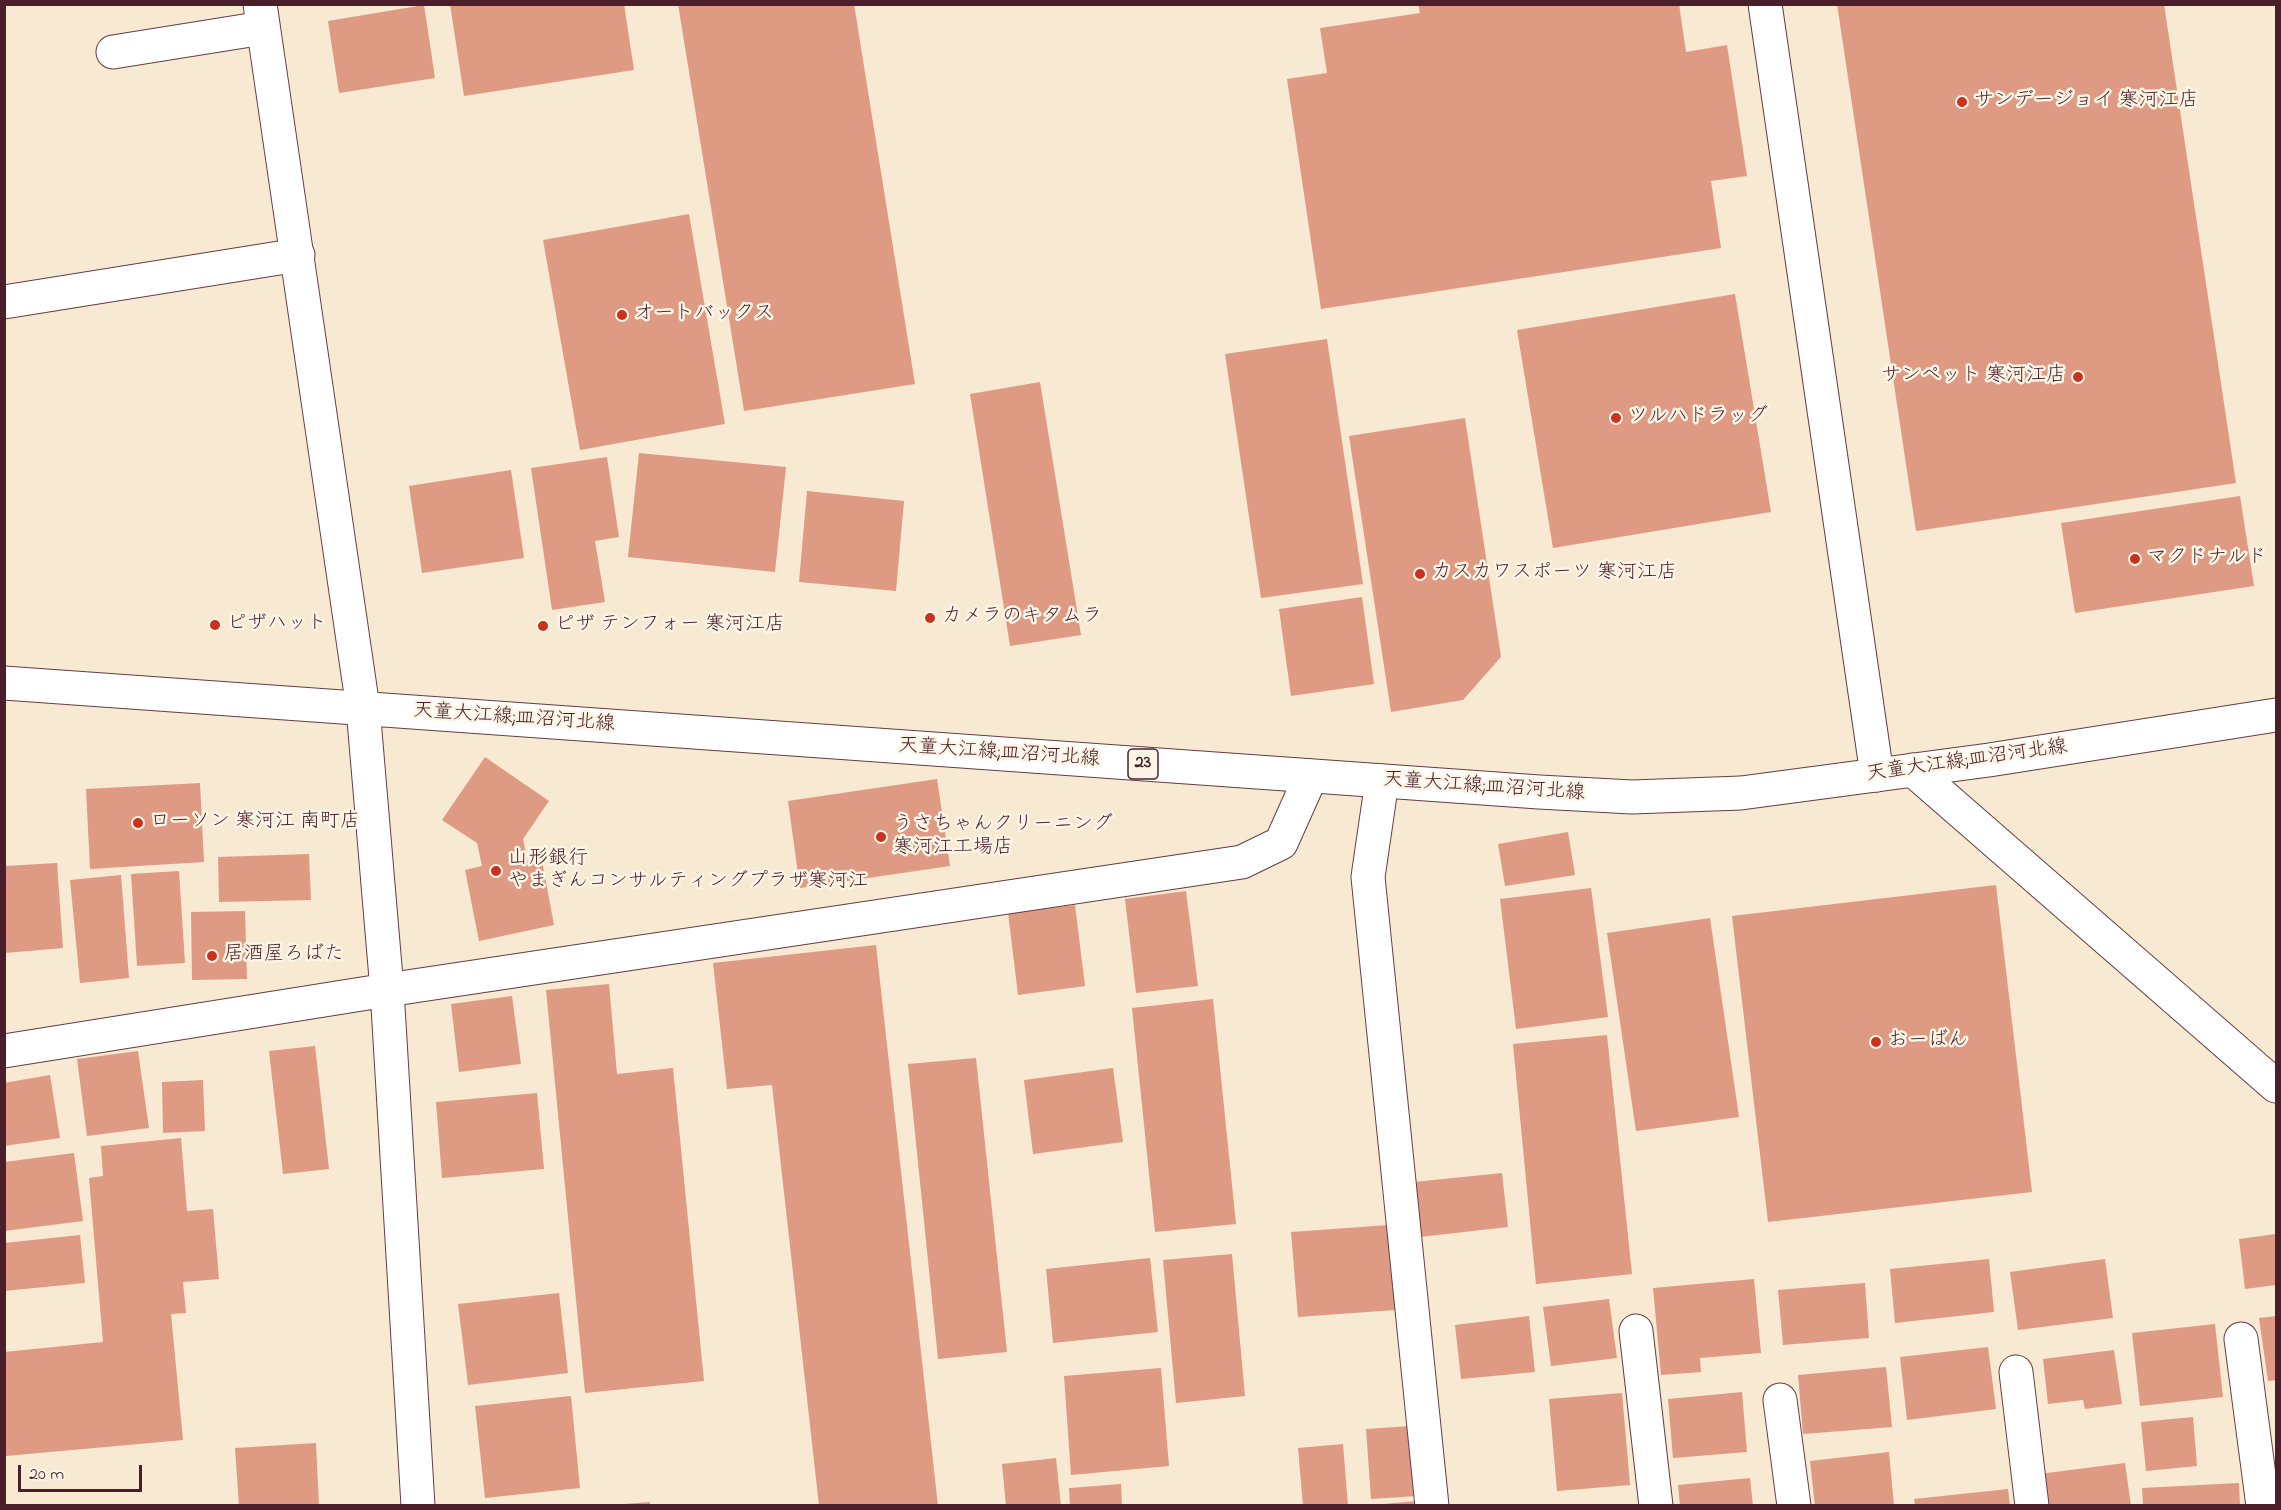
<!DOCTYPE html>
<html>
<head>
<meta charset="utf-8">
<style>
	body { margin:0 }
	#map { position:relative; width:2281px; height:1510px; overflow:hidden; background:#f7e9d2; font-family:"Indie Flower",sans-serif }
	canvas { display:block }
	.frame { position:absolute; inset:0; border:6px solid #4a1f2b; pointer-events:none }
	.scale { position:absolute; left:18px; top:1465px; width:124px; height:27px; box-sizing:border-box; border:3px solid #4a1f2b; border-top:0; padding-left:8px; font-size:18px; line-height:21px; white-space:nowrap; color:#4a1f2b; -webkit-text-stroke:4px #fcf5e5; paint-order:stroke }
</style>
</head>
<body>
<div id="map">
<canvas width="2281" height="1510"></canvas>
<div class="frame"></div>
<div class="scale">20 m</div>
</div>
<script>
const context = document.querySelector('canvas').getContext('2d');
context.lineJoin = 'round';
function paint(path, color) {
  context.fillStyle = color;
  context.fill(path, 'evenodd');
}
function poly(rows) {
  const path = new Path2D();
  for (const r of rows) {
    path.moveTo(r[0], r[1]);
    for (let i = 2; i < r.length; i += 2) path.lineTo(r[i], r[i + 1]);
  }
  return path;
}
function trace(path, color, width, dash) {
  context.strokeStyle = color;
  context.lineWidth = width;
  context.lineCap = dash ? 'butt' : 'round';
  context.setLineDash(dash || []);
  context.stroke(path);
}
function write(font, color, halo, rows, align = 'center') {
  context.font = font + ' "Indie Flower","Klee One",sans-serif';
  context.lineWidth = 5;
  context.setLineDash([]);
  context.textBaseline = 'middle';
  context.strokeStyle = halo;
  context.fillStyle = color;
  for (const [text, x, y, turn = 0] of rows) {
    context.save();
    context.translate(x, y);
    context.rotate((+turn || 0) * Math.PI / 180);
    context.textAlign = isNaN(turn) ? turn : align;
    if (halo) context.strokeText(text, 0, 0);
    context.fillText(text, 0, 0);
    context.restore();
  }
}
paint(poly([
	[450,4,624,4,634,70,464,96],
	[678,4,854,4,915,384,744,411],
	[1418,4,1679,4,1686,52,1727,45,1747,176,1711,181,1721,248,1321,309,1287,79,1327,73,1320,28,1420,13],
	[1837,4,2164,4,2236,483,1916,531],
	[424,5,435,78,339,93,328,21],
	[689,214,725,424,580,450,543,240],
	[1735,294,1771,512,1553,548,1517,330],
	[1327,339,1363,584,1261,598,1225,354],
	[1040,382,1081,635,1010,646,970,394],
	[1465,418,1501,657,1463,700,1391,712,1349,436],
	[639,453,786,467,775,572,628,557],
	[607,457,619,537,595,541,605,602,552,610,531,468],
	[511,470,524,558,422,573,409,486],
	[807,491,904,501,896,591,799,582],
	[2240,496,2254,586,2075,613,2061,523],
	[1362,597,1374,684,1291,696,1279,609],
	[485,757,549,801,523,839,528,864,542,861,554,925,479,941,465,870,482,866,477,843,442,820],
	[937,779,950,866,800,888,788,801],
	[200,783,204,862,90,869,86,789],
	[1568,832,1575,875,1505,886,1498,844],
	[309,854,311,900,219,902,218,857],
	[57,863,63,948,5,953,5,866],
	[179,871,185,963,137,966,131,874],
	[121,875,129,978,80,983,70,880],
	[1996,885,2032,1192,1768,1222,1732,916],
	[1591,888,1608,1017,1516,1029,1500,899],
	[1186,891,1198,986,1136,993,1125,899],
	[1075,905,1085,986,1018,995,1008,913],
	[245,911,247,979,192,980,191,912],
	[1710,918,1739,1117,1636,1131,1607,933],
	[876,945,938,1506,819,1506,772,1085,727,1089,713,963],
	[609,984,617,1074,673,1068,704,1381,585,1393,546,990],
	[512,996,521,1064,459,1072,451,1004],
	[1213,999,1236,1224,1155,1232,1132,1008],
	[1607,1035,1632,1274,1536,1284,1513,1044],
	[315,1046,329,1169,283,1174,269,1051],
	[138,1051,149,1128,87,1136,77,1059],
	[976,1058,1007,1352,938,1359,908,1064],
	[1113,1068,1123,1142,1033,1154,1024,1080],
	[50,1075,60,1138,4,1146,4,1083],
	[203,1080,205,1131,163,1133,162,1082],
	[537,1093,544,1169,442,1178,436,1102],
	[181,1138,187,1211,213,1209,219,1279,183,1282,186,1313,171,1314,183,1440,6,1456,4,1352,103,1342,89,1178,103,1176,101,1146],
	[74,1153,83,1221,4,1231,4,1162],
	[1502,1173,1508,1227,1420,1237,1414,1182],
	[1389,1225,1395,1310,1298,1317,1291,1232],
	[2276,1234,2276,1285,2245,1289,2239,1239],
	[80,1235,85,1283,4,1291,4,1243],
	[1232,1254,1245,1396,1176,1403,1163,1260],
	[1150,1258,1158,1332,1053,1343,1046,1269],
	[1989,1259,1994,1312,1895,1323,1890,1269],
	[2105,1259,2113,1318,2018,1330,2010,1272],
	[1754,1279,1761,1353,1700,1358,1701,1372,1661,1375,1653,1288],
	[1865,1283,1869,1338,1783,1345,1778,1290],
	[559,1293,568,1373,468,1385,458,1304],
	[1609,1299,1617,1358,1551,1366,1543,1307],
	[1529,1316,1535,1372,1461,1379,1455,1325],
	[2276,1316,2276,1380,2268,1381,2259,1318],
	[2215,1324,2223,1397,2140,1406,2132,1333],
	[1988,1347,1996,1409,1907,1420,1900,1357],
	[2114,1350,2122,1404,2085,1409,2083,1400,2048,1404,2043,1359],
	[1886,1367,1892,1427,1803,1434,1798,1375],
	[1161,1368,1169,1466,1071,1475,1064,1376],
	[1742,1392,1747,1452,1673,1458,1668,1399],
	[1622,1393,1630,1485,1557,1491,1549,1399],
	[571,1396,580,1488,485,1498,475,1406],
	[2193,1417,2197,1466,2146,1471,2141,1422],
	[1411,1426,1417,1496,1371,1499,1366,1429],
	[316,1443,319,1506,239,1506,235,1448],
	[1343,1444,1348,1506,1303,1506,1298,1448],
	[1889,1452,1894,1506,1815,1506,1810,1461],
	[1056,1458,1061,1506,1006,1506,1002,1464],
	[2125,1463,2131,1506,2043,1506,2039,1474],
	[1750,1478,1753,1506,1680,1506,1678,1485],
	[2239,1483,2240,1506,2143,1506,2142,1488],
	[1121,1484,1122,1506,1070,1506,1069,1488],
	[2008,1489,2010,1506,1915,1506,1914,1499],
	[1417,1501,1417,1506,1383,1506,1383,1504],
	[650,1502,650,1506,624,1506,624,1504]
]), '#df9a83');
const minor = poly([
	[260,4,363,708,387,990,418,1506],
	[1765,4,1877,775],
	[113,52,263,28],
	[4,302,298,255],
	[1913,770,2276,1086],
	[1382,781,1368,877,1432,1506],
	[4,1051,387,990,1242,862,1281,843,1311,776],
	[1636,1331,1656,1506],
	[2241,1339,2263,1506],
	[2016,1372,2032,1506],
	[1780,1400,1794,1506]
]);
const major = poly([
	[4,683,1539,792,1632,797,1741,793,1989,760,2276,715]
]);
trace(minor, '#643d44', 35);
trace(major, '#643d44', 35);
trace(minor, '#fff', 33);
trace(major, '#fff', 33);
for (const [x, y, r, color] of [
	[1962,102,6,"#c8321e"],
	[622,315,6,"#c8321e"],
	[2078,377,6,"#c8321e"],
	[1616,418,6,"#c8321e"],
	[2135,559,6,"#c8321e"],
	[1420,574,6,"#c8321e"],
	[930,618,6,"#c8321e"],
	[215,625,6,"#c8321e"],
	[543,626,6,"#c8321e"],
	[138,823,6,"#c8321e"],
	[881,837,6,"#c8321e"],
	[496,871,6,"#c8321e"],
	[212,956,6,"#c8321e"],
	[1876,1042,6,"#c8321e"]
]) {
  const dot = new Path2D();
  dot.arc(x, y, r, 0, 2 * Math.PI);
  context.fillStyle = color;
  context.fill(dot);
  trace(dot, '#fcf5e5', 2);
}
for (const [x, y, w] of [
	[1143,764,30]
]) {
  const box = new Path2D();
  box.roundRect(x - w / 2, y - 15, w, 30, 4.5);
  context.fillStyle = '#fcf5e5';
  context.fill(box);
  trace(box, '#4a1f2b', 1.5);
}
write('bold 18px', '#4a1f2b', null, [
	["23",1143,764]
]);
write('20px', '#4a1f2b', '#fcf5e5', [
	["サンデージョイ 寒河江店",1974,102],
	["オートバックス",634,315],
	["サンペット 寒河江店",2066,377,"right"],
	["ツルハドラッグ",1628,418],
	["マクドナルド",2147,559],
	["カスカワスポーツ 寒河江店",1432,574],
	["カメラのキタムラ",942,618],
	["ピザハット",227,625],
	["ピザ テンフォー 寒河江店",555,626],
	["ローソン 寒河江 南町店",150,823],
	["うさちゃんクリーニング",893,826],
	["寒河江工場店",893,849],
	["山形銀行",508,860],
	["やまぎんコンサルティングプラザ寒河江",508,883],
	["居酒屋ろばた",224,956],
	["おーばん",1888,1042]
], 'left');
write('20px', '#4a1f2b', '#fcf5e5', [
	["天童大江線;皿沼河北線",514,719,4],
	["天童大江線;皿沼河北線",999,754,4],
	["天童大江線;皿沼河北線",1967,762,-8],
	["天童大江線;皿沼河北線",1484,788,4]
]);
</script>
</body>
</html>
